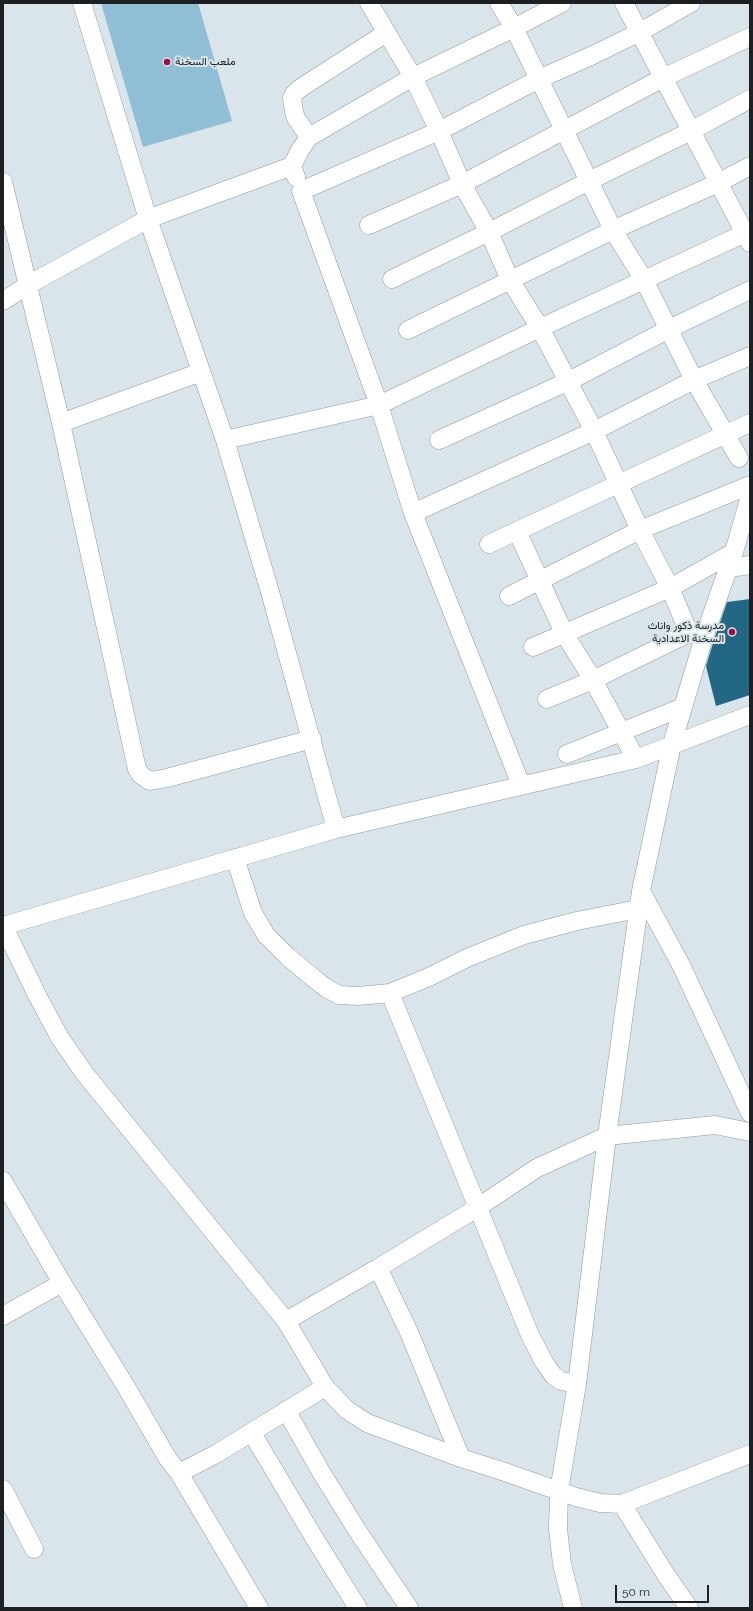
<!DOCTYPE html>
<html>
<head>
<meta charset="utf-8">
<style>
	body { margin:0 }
	#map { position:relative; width:753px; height:1611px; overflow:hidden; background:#d9e5eb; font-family:Raleway,sans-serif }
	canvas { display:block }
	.frame { position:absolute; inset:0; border:4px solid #1c2022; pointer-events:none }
	.scale { position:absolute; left:615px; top:1585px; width:94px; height:18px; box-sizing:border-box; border:2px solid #1c2022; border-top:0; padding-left:5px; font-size:12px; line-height:14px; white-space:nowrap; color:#1c2022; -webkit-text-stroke:3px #d9e5eb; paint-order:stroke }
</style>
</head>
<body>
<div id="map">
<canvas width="753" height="1611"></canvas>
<div class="frame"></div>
<div class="scale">50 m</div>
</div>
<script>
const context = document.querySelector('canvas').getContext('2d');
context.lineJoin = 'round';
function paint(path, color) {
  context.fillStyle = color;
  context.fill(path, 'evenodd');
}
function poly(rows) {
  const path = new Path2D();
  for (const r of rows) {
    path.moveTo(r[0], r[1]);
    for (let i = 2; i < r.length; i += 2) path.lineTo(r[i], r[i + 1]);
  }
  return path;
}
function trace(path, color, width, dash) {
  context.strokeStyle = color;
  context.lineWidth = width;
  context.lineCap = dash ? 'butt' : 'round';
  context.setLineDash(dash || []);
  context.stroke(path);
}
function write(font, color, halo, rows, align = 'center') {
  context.font = font + ' Raleway,Vazirmatn,sans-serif';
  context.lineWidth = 4;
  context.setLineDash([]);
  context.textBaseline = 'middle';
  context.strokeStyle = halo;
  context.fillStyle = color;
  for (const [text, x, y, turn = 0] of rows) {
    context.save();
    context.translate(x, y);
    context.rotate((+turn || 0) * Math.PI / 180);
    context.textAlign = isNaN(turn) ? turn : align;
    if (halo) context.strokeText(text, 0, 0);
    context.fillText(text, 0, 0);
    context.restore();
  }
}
paint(poly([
	[101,3,198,3,232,121,143,147]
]), '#8fbed5');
paint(poly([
	[750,599,750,695,716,706,706,666,714,640,727,602]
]), '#226885');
const minor = poly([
	[82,3,148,219,225,440,270,592,336,829],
	[369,3,413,77,439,131,462,184,489,232,510,280,540,328,594,431,640,530,670,588,689,633],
	[499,3,514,28,613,230,644,280,694,380,739,458],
	[624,3,750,243],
	[691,3,640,32,593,55,539,79,439,131,301,191,379,405,540,328,750,231],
	[309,137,413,77,514,28,562,3],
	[296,177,292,166,300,150,309,137,296,118,294,112,292,98,294,94,299,89,386,33],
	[3,182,61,423,137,769,141,775,150,781,167,778,312,739],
	[369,225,462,184,663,78,750,37],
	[392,279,489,232,589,181,691,131,750,99],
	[3,301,28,285,148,219,292,166],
	[408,330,613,230,718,183,750,166],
	[61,423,201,372],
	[225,440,379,405,413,513,521,785],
	[439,440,569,381,669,329,750,290],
	[413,513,594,431,694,380,750,356],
	[517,531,564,633,593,680,636,759],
	[489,544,750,423],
	[729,568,750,565],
	[509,596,640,530,750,485],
	[533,647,670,588,734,552],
	[547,699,593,680,689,633,699,636],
	[567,754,683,707],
	[235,858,253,913,266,935,287,956,311,976,326,988,339,995,358,996,390,993,429,977,467,958,524,935,577,921,638,909],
	[641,891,681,965,750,1113],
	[3,925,38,997,60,1038,85,1074,286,1321,325,1387,347,1410,367,1423,461,1458,502,1471,576,1497,600,1503,622,1504,666,1575,689,1608],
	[3,926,336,829,636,759,750,715],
	[390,993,530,1335,544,1362,553,1375,561,1381,577,1384],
	[3,1181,62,1283,125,1385,168,1459,179,1473,259,1608],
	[378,1268,408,1330,461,1458],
	[3,1316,62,1283],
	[286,1321,378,1268,477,1208,537,1168,607,1136,715,1125,750,1132],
	[286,1410,321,1472,357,1530,409,1608],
	[252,1433,313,1536,358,1608],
	[179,1473,216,1454,325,1387],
	[3,1489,34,1549],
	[622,1504,750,1454],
	[573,1608,562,1564,558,1529,559,1491,577,1384,607,1136,641,891,672,744,704,637,734,552,750,496]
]);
trace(minor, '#8e9a9f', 19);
trace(minor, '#fff', 18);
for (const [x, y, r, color] of [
	[167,62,4,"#a40a41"],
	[732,632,4,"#a40a41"]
]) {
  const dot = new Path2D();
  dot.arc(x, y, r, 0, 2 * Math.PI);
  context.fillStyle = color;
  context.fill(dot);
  trace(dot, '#d9e5eb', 1.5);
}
write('11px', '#1c2022', '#d9e5eb', [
	["ملعب السخنة",175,62],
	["مدرسة ذكور واناث",724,626,"right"],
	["السخنة الاعدادية",724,639,"right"]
], 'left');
</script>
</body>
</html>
